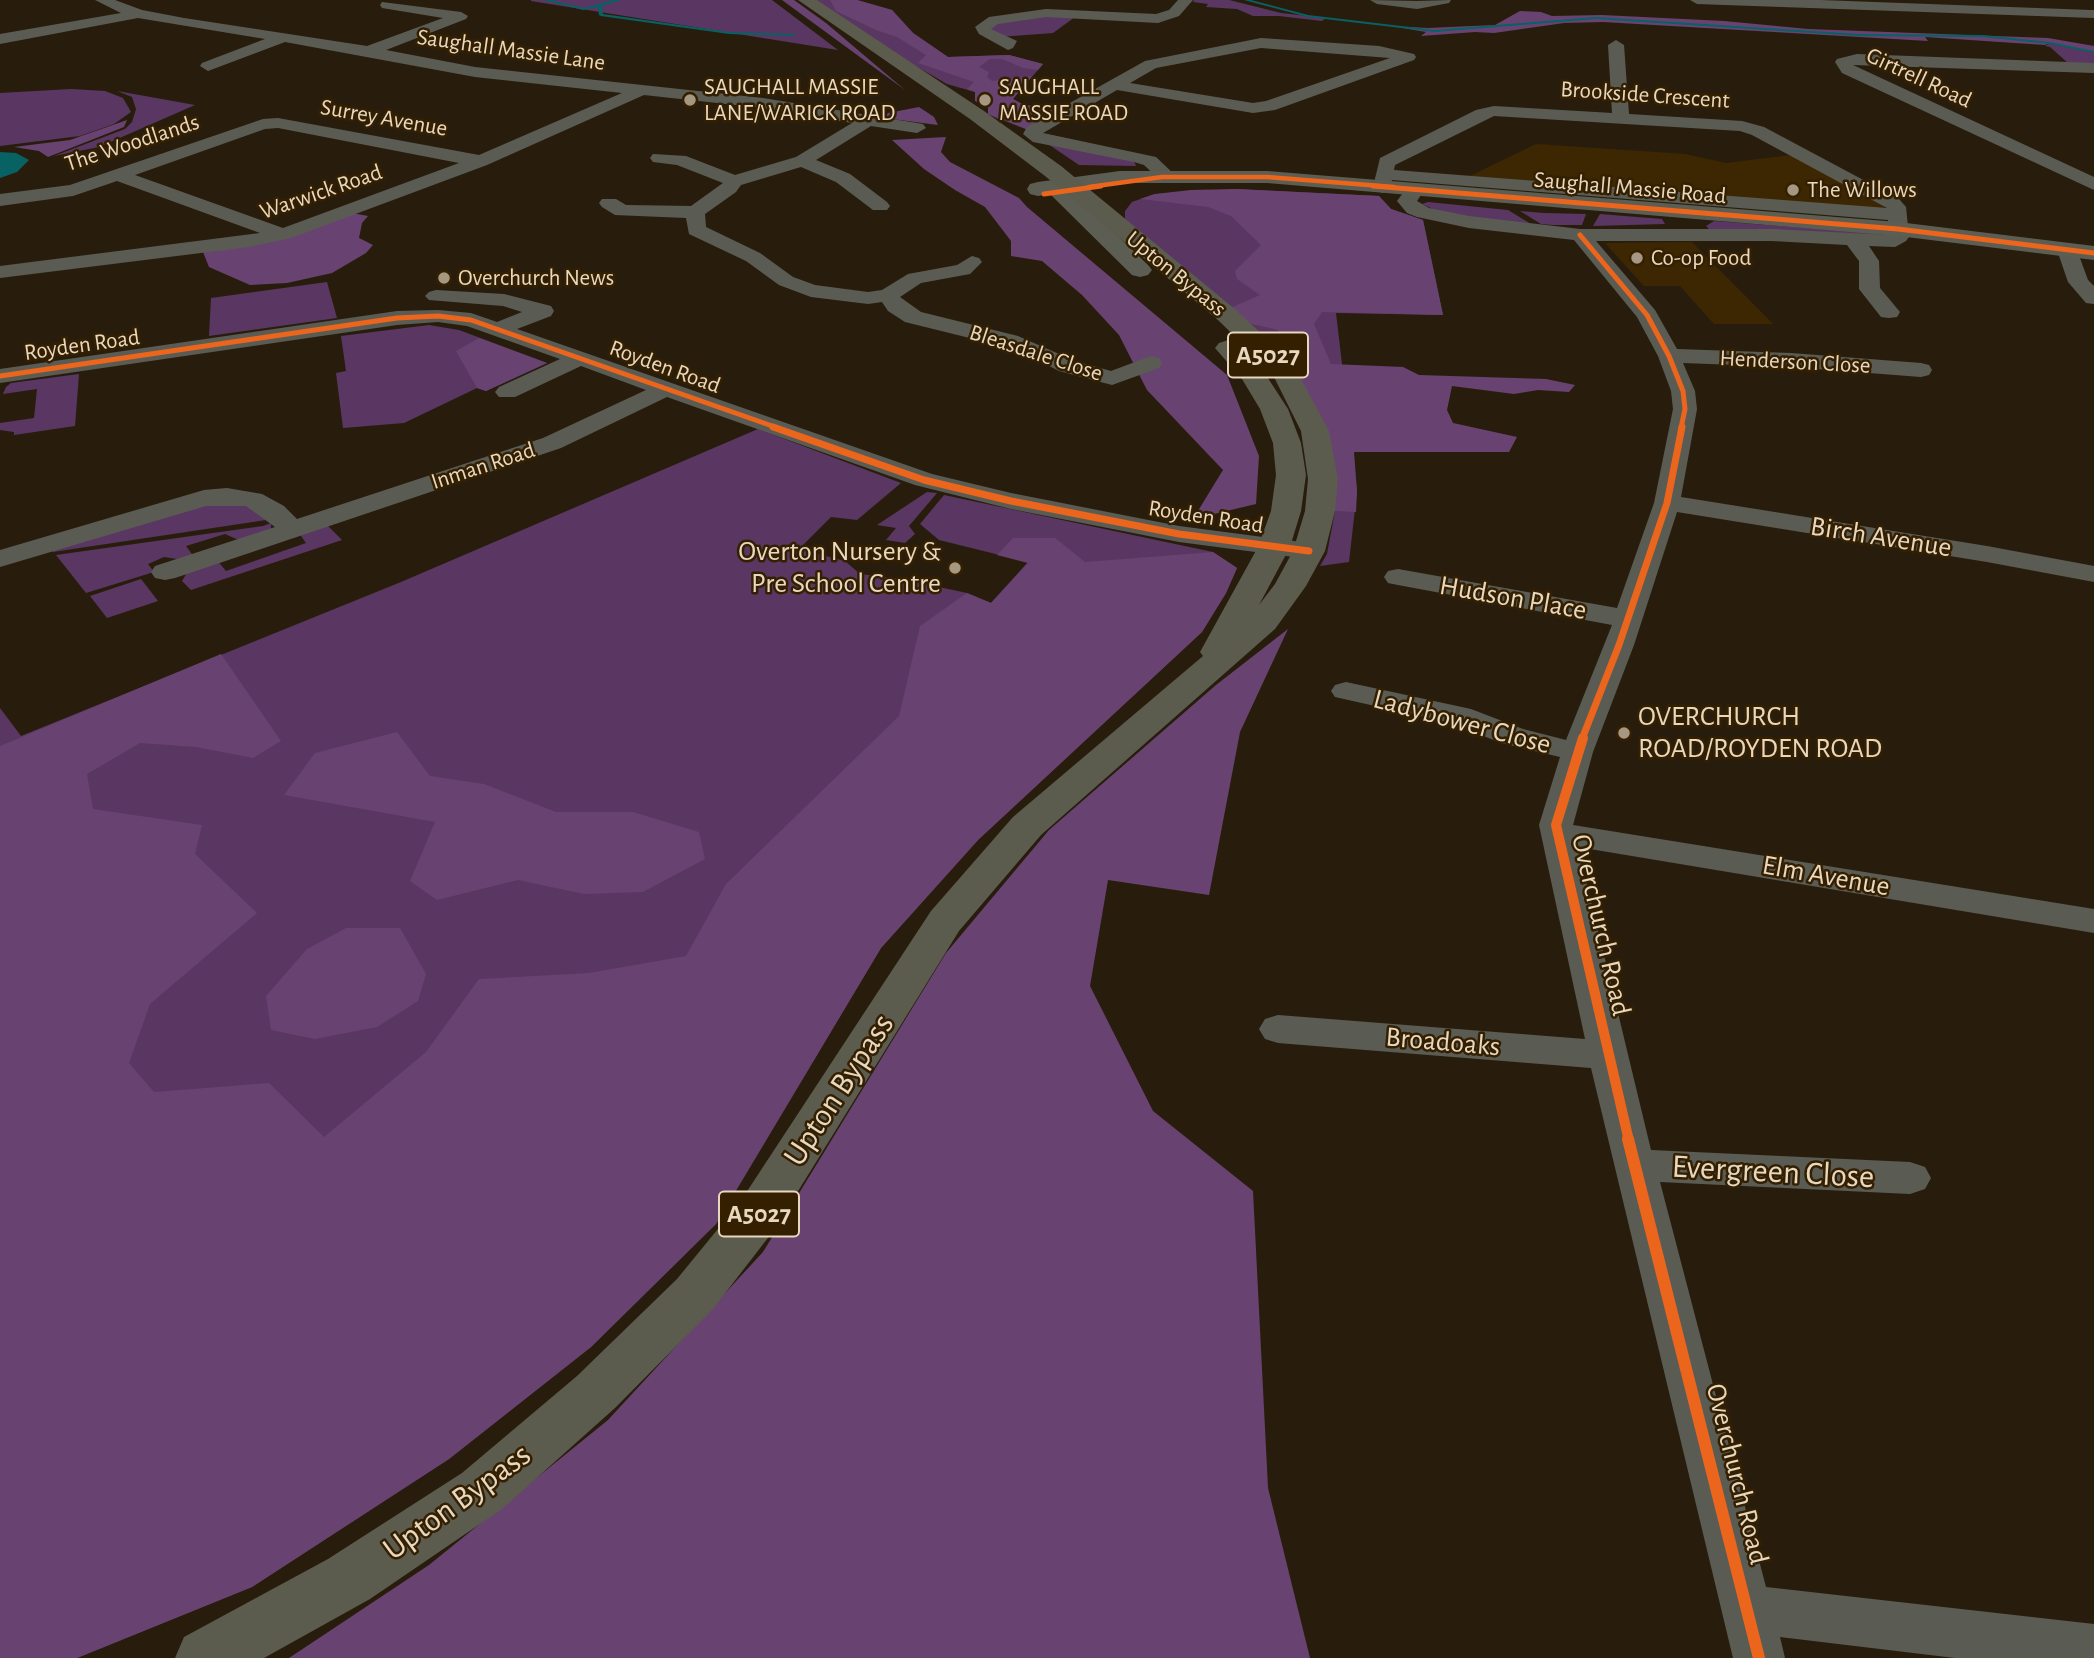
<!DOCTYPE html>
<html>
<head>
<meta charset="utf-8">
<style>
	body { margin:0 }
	canvas { display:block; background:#281d0c }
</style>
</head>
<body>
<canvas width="2094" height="1658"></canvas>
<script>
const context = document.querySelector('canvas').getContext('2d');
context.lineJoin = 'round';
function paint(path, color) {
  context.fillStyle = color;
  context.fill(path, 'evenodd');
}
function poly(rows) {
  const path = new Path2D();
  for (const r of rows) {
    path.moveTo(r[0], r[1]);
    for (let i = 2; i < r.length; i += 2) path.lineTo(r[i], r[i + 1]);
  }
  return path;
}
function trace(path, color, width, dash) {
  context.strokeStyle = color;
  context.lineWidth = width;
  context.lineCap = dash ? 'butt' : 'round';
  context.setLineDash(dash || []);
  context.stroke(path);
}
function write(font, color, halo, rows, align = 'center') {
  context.font = font + ' "Alegreya Sans",sans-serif';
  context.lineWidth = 5;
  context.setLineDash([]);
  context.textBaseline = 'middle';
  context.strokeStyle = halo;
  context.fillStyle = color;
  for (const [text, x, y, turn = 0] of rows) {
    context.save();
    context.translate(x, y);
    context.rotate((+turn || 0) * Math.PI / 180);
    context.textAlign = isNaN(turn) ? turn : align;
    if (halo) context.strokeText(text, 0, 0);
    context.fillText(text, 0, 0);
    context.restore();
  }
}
paint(poly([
	[1536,144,1685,154,1726,163,1791,155,1882,204,1886,210,1468,177],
	[1692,242,1773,324,1714,324,1680,286,1644,286,1605,243]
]), '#3d2702');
paint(poly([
	[531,0,772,0,838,50,531,1],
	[816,0,857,0,892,10,913,33,948,57,1009,55,1043,64,1013,99,1022,104,1054,111,1000,120,988,114,988,105,975,101,975,92,947,84,895,54],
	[1194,0,1229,0,1281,13,1326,18,1322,21,1279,16,1253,16,1237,9,1206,7,1208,4,1193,2],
	[1035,16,1075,17,1053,33,999,37,989,28,996,23],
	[2050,43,2094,52,2094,64,2068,63,2050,47,2045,46],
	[71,89,105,91,123,98,131,112,114,124,80,136,0,146,0,93],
	[117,91,195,105,99,147,54,156,125,129,132,122,136,109,132,97],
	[1048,144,1134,161,1136,166,1079,165],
	[1236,189,1379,196,1391,209,1423,220,1443,315,1336,313,1357,491,1349,562,1320,566,1327,554,1335,511,1322,421,1125,219,1125,211,1132,202,1155,194],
	[1428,202,1508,210,1536,227,1439,212,1422,204],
	[1520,211,1544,213,1586,214,1582,225,1553,225,1541,224],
	[1600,214,1662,219,1665,224,1593,226],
	[1714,221,1886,234,1888,237,1709,229,1706,226],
	[327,282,337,318,209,336,211,298],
	[429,325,459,330,547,363,486,391,477,388,404,423,343,428,336,373,346,371,341,336],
	[79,374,75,426,14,435,14,432,0,430,0,423,34,418,37,389,3,394,6,387,11,383],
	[758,429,901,483,857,520,831,517,799,549,845,561,860,574,901,579,967,593,991,603,1028,562,939,540,920,524,944,495,1213,552,1237,568,1226,593,1202,632,978,840,881,948,716,1224,591,1347,449,1459,252,1587,77,1658,0,1658,0,708,21,736,401,582],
	[927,492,937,493,909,526,915,534,905,543,886,540,896,528,877,525],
	[212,502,249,504,266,520,53,552,52,549],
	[271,523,271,529,241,541,225,534,186,546,194,557,183,560,164,557,148,564,154,572,86,593,56,555,263,526],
	[325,523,342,540,191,590,182,581,188,571,216,559,226,571,306,543,299,533],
	[141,579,158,601,107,618,90,596]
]), '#5a3662');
paint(poly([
	[782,0,794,0,826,23,905,90],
	[830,0,857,0,892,10,913,33,948,57,1009,55,1043,64,1038,70,1023,68,1002,59,990,59,979,67,989,72,987,77,992,81,1032,76,1013,99,1022,104,1054,111,1028,130,988,114,988,105,975,101,975,92,967,89,974,82,918,63,926,55,897,37,876,30,836,11],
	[1520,11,1541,12,1552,16,1602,15,1724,21,1808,29,2048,38,2094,46,2094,52,2050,43,2045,45,1925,37,1928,41,1603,22,1564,23,1494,33,1475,32,1421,36,1426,32,1391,26,1428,28,1495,25],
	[919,107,934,117,938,125,884,118,888,113],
	[127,120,124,127,48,157,39,151,14,147,70,140],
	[946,137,941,152,950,162,1019,198,1027,207,1227,375,1259,456,1256,504,1193,519,1223,470,1147,390,1119,335,1082,295,1042,261,1011,256,1011,241,985,207,955,190,924,169,892,140],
	[1236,189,1379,196,1391,209,1423,220,1443,315,1322,312,1314,324,1331,364,1403,367,1419,375,1546,379,1575,385,1569,392,1538,390,1514,394,1452,386,1447,410,1453,423,1517,437,1509,452,1354,452,1357,491,1356,512,1335,511,1305,395,1278,330,1252,324,1228,309,1260,295,1237,279,1235,271,1261,245,1231,216,1208,207,1140,199,1155,194,1191,190],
	[352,213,368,216,362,223,359,238,373,245,366,253,332,273,287,283,250,285,209,267,203,252],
	[479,338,547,363,486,391,477,388,456,351],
	[1013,538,1055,538,1085,562,1213,552,1237,568,1226,593,1202,632,978,840,881,948,716,1224,591,1347,449,1459,252,1587,77,1658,0,1658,0,746,221,654,281,741,253,758,196,747,140,743,87,774,93,809,202,825,195,854,257,913,150,1004,129,1063,154,1092,269,1083,324,1137,426,1052,479,979,589,973,686,956,726,884,899,716,920,626,967,593,991,603,1028,563,997,555],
	[1288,629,1240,732,1209,895,1108,880,1090,986,1153,1111,1253,1191,1268,1488,1310,1658,289,1658,429,1565,608,1420,763,1252,946,953,1049,830,1216,685],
	[397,732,430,776,484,784,556,812,633,812,699,832,705,859,643,892,584,894,518,880,437,900,410,881,435,822,284,795,315,753],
	[346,928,400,928,426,974,418,1001,377,1027,315,1039,271,1030,266,996,307,949]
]), '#684371');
paint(poly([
	[0,152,16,153,29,160,17,172,0,178]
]), '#086162');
paint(poly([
	[543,0,551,0,583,8,614,0,621,0,602,6,603,14,729,32,794,34,796,35,794,36,729,34,601,16,599,15,598,7,583,10,543,0],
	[1244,0,1251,0,1308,15,1435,30,1596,17,1859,34,1982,35,2050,42,2094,51,2094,53,2050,44,1982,37,1859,36,1596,19,1435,32,1308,17,1244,0]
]), '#086162');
paint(poly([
	[95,0,115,0,142,10,184,18,367,46,443,18,382,8,380,5,382,2,461,12,468,16,466,19,386,50,475,67,763,98,923,124,926,128,917,133,871,126,816,160,850,174,887,202,890,206,887,210,873,210,836,182,801,167,741,185,736,192,705,214,706,227,760,253,793,277,815,285,868,292,882,290,908,274,957,265,972,256,979,258,982,262,970,274,921,283,900,297,921,312,1018,336,1075,361,1111,371,1151,356,1159,358,1162,363,1159,368,1112,385,1059,371,1030,356,1002,346,905,322,888,311,882,302,868,304,811,297,779,285,746,261,689,234,686,218,615,215,602,207,599,203,602,199,616,199,626,205,691,206,723,183,677,165,653,162,650,158,653,154,686,156,735,175,796,157,852,123,763,108,644,95,487,165,291,238,249,247,0,278,0,266,260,233,117,181,73,196,0,206,0,194,70,185,263,119,278,118,479,155,622,93,475,77,285,42,208,71,200,66,202,63,265,39,138,18,0,44,0,34,121,13,95,0],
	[278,128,459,163,283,228,135,175,265,129,278,128],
	[1178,0,1193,0,1179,16,1158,23,1046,17,998,24,991,29,1017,41,1013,48,1008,50,979,34,975,27,989,17,1046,9,1156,14,1169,10,1178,0],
	[1370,0,1417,1,1451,0,1449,3,1417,9,1377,4,1370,0],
	[1690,0,1820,0,2091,10,2094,10,2094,18,1697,4,1690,0],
	[1261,38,1379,46,1414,54,1416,57,1414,60,1275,110,1253,113,1117,90,1043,133,1156,157,1177,177,1168,183,1161,181,1144,165,1134,162,1033,142,1023,134,1027,127,1145,61,1261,38],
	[1261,48,1390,58,1266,101,1253,103,1130,83,1156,68,1261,48],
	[1616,40,1624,45,1629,114,1742,121,1764,127,1899,199,1906,207,1909,237,1906,241,1895,247,1869,246,1879,261,1880,288,1900,312,1897,317,1889,318,1881,317,1859,289,1859,261,1847,245,1772,241,1596,241,1655,310,1677,349,1791,353,1921,363,1929,365,1932,370,1929,375,1921,377,1791,367,1683,363,1695,391,1697,409,1681,497,1987,546,2094,566,2094,582,1987,562,1677,512,1634,645,1593,752,1573,825,2094,909,2094,933,1578,847,1651,1150,1910,1162,1925,1167,1931,1178,1925,1189,1910,1194,1660,1182,1766,1587,2094,1624,2094,1658,1955,1658,1780,1637,1785,1658,1733,1658,1591,1068,1278,1043,1265,1039,1259,1029,1265,1019,1278,1015,1585,1039,1539,825,1560,757,1501,743,1451,723,1335,697,1331,691,1335,685,1346,682,1471,709,1523,729,1566,740,1612,625,1398,585,1388,583,1384,577,1388,571,1398,569,1617,608,1654,503,1673,409,1671,391,1658,356,1637,317,1574,240,1469,228,1417,217,1407,213,1397,201,1409,185,1423,185,1425,189,1417,201,1429,208,1469,216,1580,229,1772,229,1889,235,1888,220,1392,180,1389,191,1382,193,1373,187,1380,158,1476,110,1494,106,1612,113,1608,45,1616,40],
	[1494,116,1740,131,1752,135,1887,208,1394,170,1395,165,1494,116],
	[1857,54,2094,63,2094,73,1853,65,2094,177,2094,190,1842,73,1835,62,1837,59,1857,54],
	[2067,244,2074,246,2077,250,2088,280,2094,286,2094,304,2086,303,2068,282,2057,250,2060,246,2067,244],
	[436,290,504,294,551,306,554,311,551,316,517,329,932,474,1011,493,1179,526,1309,543,1319,545,1322,551,1319,557,1309,559,1179,542,1011,509,915,485,667,397,561,448,175,578,165,580,155,578,151,572,155,566,275,527,246,506,206,506,0,567,0,550,204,490,227,488,262,494,284,506,297,519,543,438,646,390,581,366,515,397,499,397,495,392,499,387,560,359,467,326,438,322,397,325,0,383,0,369,397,311,438,310,471,313,497,322,522,312,503,306,429,300,425,296,429,292,436,290]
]), '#5a5c54');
paint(poly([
	[1120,171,1267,171,1898,222,2094,246,2094,260,1898,236,1267,183,1120,183,1071,191,1148,265,1152,270,1148,275,1140,277,1132,275,1050,194,1038,196,1030,194,1027,189,1030,184,1038,182,1120,171]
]), '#5d5e53');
paint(poly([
	[798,0,817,0,984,111,1061,166,1236,310,1278,349,1300,377,1329,431,1338,479,1335,511,1325,551,1306,586,1275,629,1041,835,959,931,774,1230,713,1309,615,1408,502,1509,370,1599,264,1658,175,1658,184,1637,328,1559,462,1473,577,1376,677,1279,740,1202,931,911,1013,817,1203,656,1200,652,1258,547,1271,511,1276,475,1273,443,1260,409,1242,379,1215,348,1219,343,1228,340,1237,343,1262,369,1288,409,1301,443,1306,475,1301,511,1290,547,1259,605,1275,584,1293,551,1305,511,1308,479,1301,431,1275,379,1260,361,1218,320,1045,176,970,119,798,0]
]), '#5b5b4e');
trace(poly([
	[1089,187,1162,177,1267,177,1394,187]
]), '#eb651d', 4.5);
trace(poly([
	[1373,186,1898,229,2094,253],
	[1044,194,1101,186],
	[1580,235,1647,315,1669,356,1683,391,1685,409,1681,428],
	[0,376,397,318,438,316,471,320,778,428]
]), '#eb651d', 5);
trace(poly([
	[773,427,924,480,1011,501,1179,534,1309,551],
	[1582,739,1619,645,1667,503,1682,427]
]), '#eb651d', 7);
trace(poly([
	[1583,738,1556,825,1629,1141]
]), '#eb651d', 10);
trace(poly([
	[1628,1139,1759,1658]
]), '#eb651d', 12);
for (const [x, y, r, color] of [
	[690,100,7,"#a59781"],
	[985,100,7,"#a59781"],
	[1793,190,7,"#a59781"],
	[1637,258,7,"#a59781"],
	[444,278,7,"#a59781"],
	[955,568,7,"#a59781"],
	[1624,733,7,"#a59781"]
]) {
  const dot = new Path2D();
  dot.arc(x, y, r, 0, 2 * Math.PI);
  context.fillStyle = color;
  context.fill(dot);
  trace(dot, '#342000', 2.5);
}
write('23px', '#e8d8c0', '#342000', [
	["Saughall Massie Lane",511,50,8],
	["Girtrell Road",1919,78,25],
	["Brookside Crescent",1645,95,4],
	["Surrey Avenue",384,118,10],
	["The Woodlands",132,143,-18],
	["Saughall Massie Road",1630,188,5],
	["Warwick Road",321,192,-19],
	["Upton Bypass",1176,274,39],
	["Royden Road",82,345,-8],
	["Bleasdale Close",1036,353,18],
	["Henderson Close",1795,362,3],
	["Royden Road",665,367,20],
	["Inman Road",483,466,-18],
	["Royden Road",1206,517,9]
]);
write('23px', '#e8d8c0', '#342000', [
	["SAUGHALL MASSIE",704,87],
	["LANE/WARICK ROAD",704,113],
	["SAUGHALL",999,87],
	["MASSIE ROAD",999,113],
	["The Willows",1807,190],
	["Co-op Food",1651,258],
	["Overchurch News",458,278]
], 'left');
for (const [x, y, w] of [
	[1268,355,80],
	[759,1214,80]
]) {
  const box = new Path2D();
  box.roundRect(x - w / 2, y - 22.5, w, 45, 5);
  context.fillStyle = '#342000';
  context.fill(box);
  trace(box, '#e8d8c0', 2);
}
write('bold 26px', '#e8d8c0', null, [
	["A5027",1268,355],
	["A5027",759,1214]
]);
write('28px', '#e8d8c0', '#342000', [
	["Birch Avenue",1881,537,9],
	["Hudson Place",1513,598,10],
	["Ladybower Close",1462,722,15],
	["Elm Avenue",1826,876,10],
	["Overchurch Road",1601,925,77],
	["Broadoaks",1443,1042,5],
	["Overchurch Road",1737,1474,76]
]);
write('28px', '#e8d8c0', '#342000', [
	["Overton Nursery &",941,552],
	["Pre School Centre",941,584],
	["OVERCHURCH",1638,717,"left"],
	["ROAD/ROYDEN ROAD",1638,749,"left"]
], 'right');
write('33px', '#e8d8c0', '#342000', [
	["Upton Bypass",839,1090,-57],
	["Evergreen Close",1773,1172,3],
	["Upton Bypass",457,1502,-36]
]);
</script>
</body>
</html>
